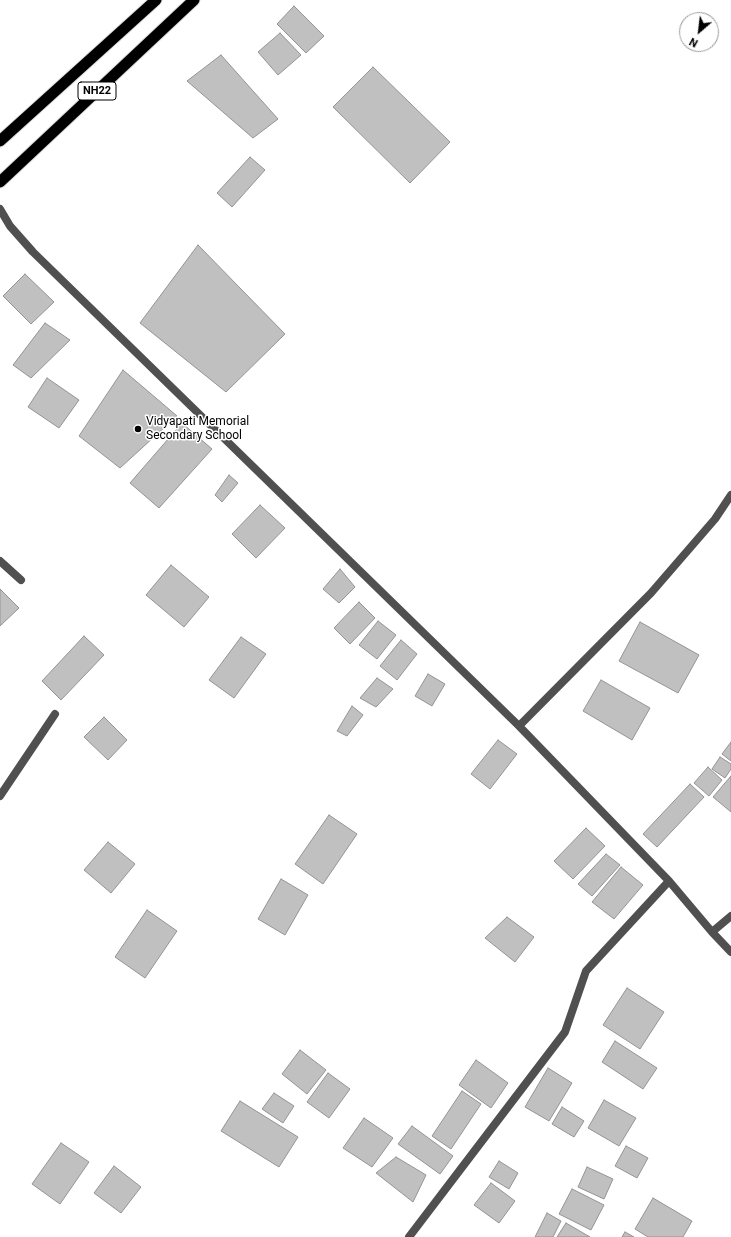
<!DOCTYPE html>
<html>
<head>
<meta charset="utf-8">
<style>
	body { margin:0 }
	#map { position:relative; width:731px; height:1237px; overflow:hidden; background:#fff; font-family:Roboto,sans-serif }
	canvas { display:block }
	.north { position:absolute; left:679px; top:12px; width:40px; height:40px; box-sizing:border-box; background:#fff; border:1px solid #999; border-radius:50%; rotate:208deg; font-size:11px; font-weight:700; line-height:16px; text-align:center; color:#000 }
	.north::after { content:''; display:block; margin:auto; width:14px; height:18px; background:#000; clip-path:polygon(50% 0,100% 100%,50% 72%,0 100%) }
</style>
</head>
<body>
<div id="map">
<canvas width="731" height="1237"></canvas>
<div class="north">N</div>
</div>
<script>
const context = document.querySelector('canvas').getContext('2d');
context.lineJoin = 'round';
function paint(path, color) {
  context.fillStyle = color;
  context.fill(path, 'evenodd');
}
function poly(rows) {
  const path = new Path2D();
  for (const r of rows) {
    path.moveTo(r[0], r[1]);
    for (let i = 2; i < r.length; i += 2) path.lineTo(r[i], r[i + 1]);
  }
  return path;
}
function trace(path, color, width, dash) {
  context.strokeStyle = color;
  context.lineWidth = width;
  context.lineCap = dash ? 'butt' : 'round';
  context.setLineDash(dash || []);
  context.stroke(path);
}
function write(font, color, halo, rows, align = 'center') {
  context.font = font + ' Roboto,sans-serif';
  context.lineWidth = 3;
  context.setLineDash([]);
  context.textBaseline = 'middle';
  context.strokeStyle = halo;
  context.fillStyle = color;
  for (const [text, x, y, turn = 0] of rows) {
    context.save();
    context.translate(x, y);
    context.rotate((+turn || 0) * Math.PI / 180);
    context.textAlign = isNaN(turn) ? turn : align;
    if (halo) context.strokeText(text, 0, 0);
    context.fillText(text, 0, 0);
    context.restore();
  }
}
const building = poly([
	[294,6,324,36,306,53,277,24,294,6],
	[280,33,301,55,278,75,258,52,280,33],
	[221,55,278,119,253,138,187,81,221,55],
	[373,67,450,142,410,183,333,107,373,67],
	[250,157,265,170,232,207,217,193,250,157],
	[198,245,285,334,226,392,140,323,198,245],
	[25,274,54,302,31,324,3,296,25,274],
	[45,323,70,340,31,378,13,365,45,323],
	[123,370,177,416,120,468,79,436,123,370],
	[47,378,79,400,59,428,28,407,47,378],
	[182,423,212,449,159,508,130,483,182,423],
	[229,475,238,483,222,502,215,495,229,475],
	[260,505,285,528,256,558,232,534,260,505],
	[171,565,209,597,184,627,146,595,171,565],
	[340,569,355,587,339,603,323,589,340,569],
	[0,589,19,608,0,626,0,589],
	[359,602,375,618,350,644,334,628,359,602],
	[378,621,396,635,377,659,359,645,378,621],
	[640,622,699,655,678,693,619,661,640,622],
	[84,636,104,655,61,700,42,681,84,636],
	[241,637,266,654,234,698,209,680,241,637],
	[401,640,417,654,397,680,380,666,401,640],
	[428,674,445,684,432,706,415,696,428,674],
	[377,678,393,689,376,707,360,698,377,678],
	[601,680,650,708,632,740,583,711,601,680],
	[352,706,363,715,347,736,337,731,352,706],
	[104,717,127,740,108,760,84,737,104,717],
	[498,740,517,754,490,789,471,774,498,740],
	[731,742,731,761,722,754,731,742],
	[720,757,731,764,731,769,725,778,712,769,720,757],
	[708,767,722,780,709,796,694,783,708,767],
	[731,776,731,812,713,797,731,776],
	[690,784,704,797,657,847,643,834,690,784],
	[329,815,357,834,323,884,295,864,329,815],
	[586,828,605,846,573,879,554,861,586,828],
	[108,842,135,864,111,893,84,870,108,842],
	[606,854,620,865,592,896,578,884,606,854],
	[621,867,643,885,614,919,592,902,621,867],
	[281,879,308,895,285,935,258,919,281,879],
	[147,910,177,931,145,978,115,957,147,910],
	[507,917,534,937,515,962,485,938,507,917],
	[627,988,664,1012,640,1049,603,1025,627,988],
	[615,1041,657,1068,643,1089,602,1062,615,1041],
	[300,1050,326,1070,307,1094,282,1074,300,1050],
	[476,1060,508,1083,491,1108,459,1085,476,1060],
	[548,1068,572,1083,549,1121,525,1107,548,1068],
	[328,1073,350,1089,329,1118,307,1102,328,1073],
	[462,1091,481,1104,451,1149,432,1136,462,1091],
	[274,1093,294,1106,283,1123,262,1109,274,1093],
	[604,1100,636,1118,619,1146,588,1128,604,1100],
	[240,1101,298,1137,279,1167,221,1131,240,1101],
	[562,1107,584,1121,574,1137,552,1124,562,1107],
	[364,1118,393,1138,372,1167,343,1148,364,1118],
	[412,1126,453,1156,440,1174,398,1144,412,1126],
	[61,1143,89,1162,60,1204,32,1184,61,1143],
	[626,1146,648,1158,637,1178,615,1166,626,1146],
	[396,1157,426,1175,413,1202,376,1173,396,1157],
	[499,1161,518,1173,509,1189,489,1177,499,1161],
	[114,1166,141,1187,121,1213,94,1193,114,1166],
	[587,1167,613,1179,604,1199,578,1187,587,1167],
	[491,1183,515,1201,499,1223,474,1205,491,1183],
	[572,1189,604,1205,591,1230,559,1214,572,1189],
	[653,1198,692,1221,683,1237,648,1237,635,1229,653,1198],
	[547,1213,561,1221,553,1237,535,1237,547,1213],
	[566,1223,590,1237,557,1237,566,1223],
	[625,1232,634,1237,622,1237,625,1232]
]);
paint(building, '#c0c0c0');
trace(building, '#949494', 1);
const trunk = poly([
	[0,141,156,0],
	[0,182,194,0]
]);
trace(trunk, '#dbdbdb', 13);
trace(poly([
	[0,561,21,580]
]), '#505050', 8);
trace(poly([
	[0,209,10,226,33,252,519,726,669,881,712,932,731,952],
	[519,726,651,593,715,519,731,495],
	[0,796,55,714],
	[712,932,731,916],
	[409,1237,565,1032,586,971,669,881]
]), '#505050', 8);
trace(trunk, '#000', 11);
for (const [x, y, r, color] of [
	[138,429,4,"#000"]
]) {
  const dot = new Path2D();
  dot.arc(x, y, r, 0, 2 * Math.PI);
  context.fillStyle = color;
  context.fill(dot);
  trace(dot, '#fff', 1.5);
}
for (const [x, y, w] of [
	[97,91,38]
]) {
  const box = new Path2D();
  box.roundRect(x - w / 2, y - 9, w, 18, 3);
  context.fillStyle = '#fff';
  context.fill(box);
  trace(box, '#000', 1);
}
write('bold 11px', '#000', null, [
	["NH22",97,91]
]);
write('12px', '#000', '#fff', [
	["Vidyapati Memorial",146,422],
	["Secondary School",146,436]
], 'left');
</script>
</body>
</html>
